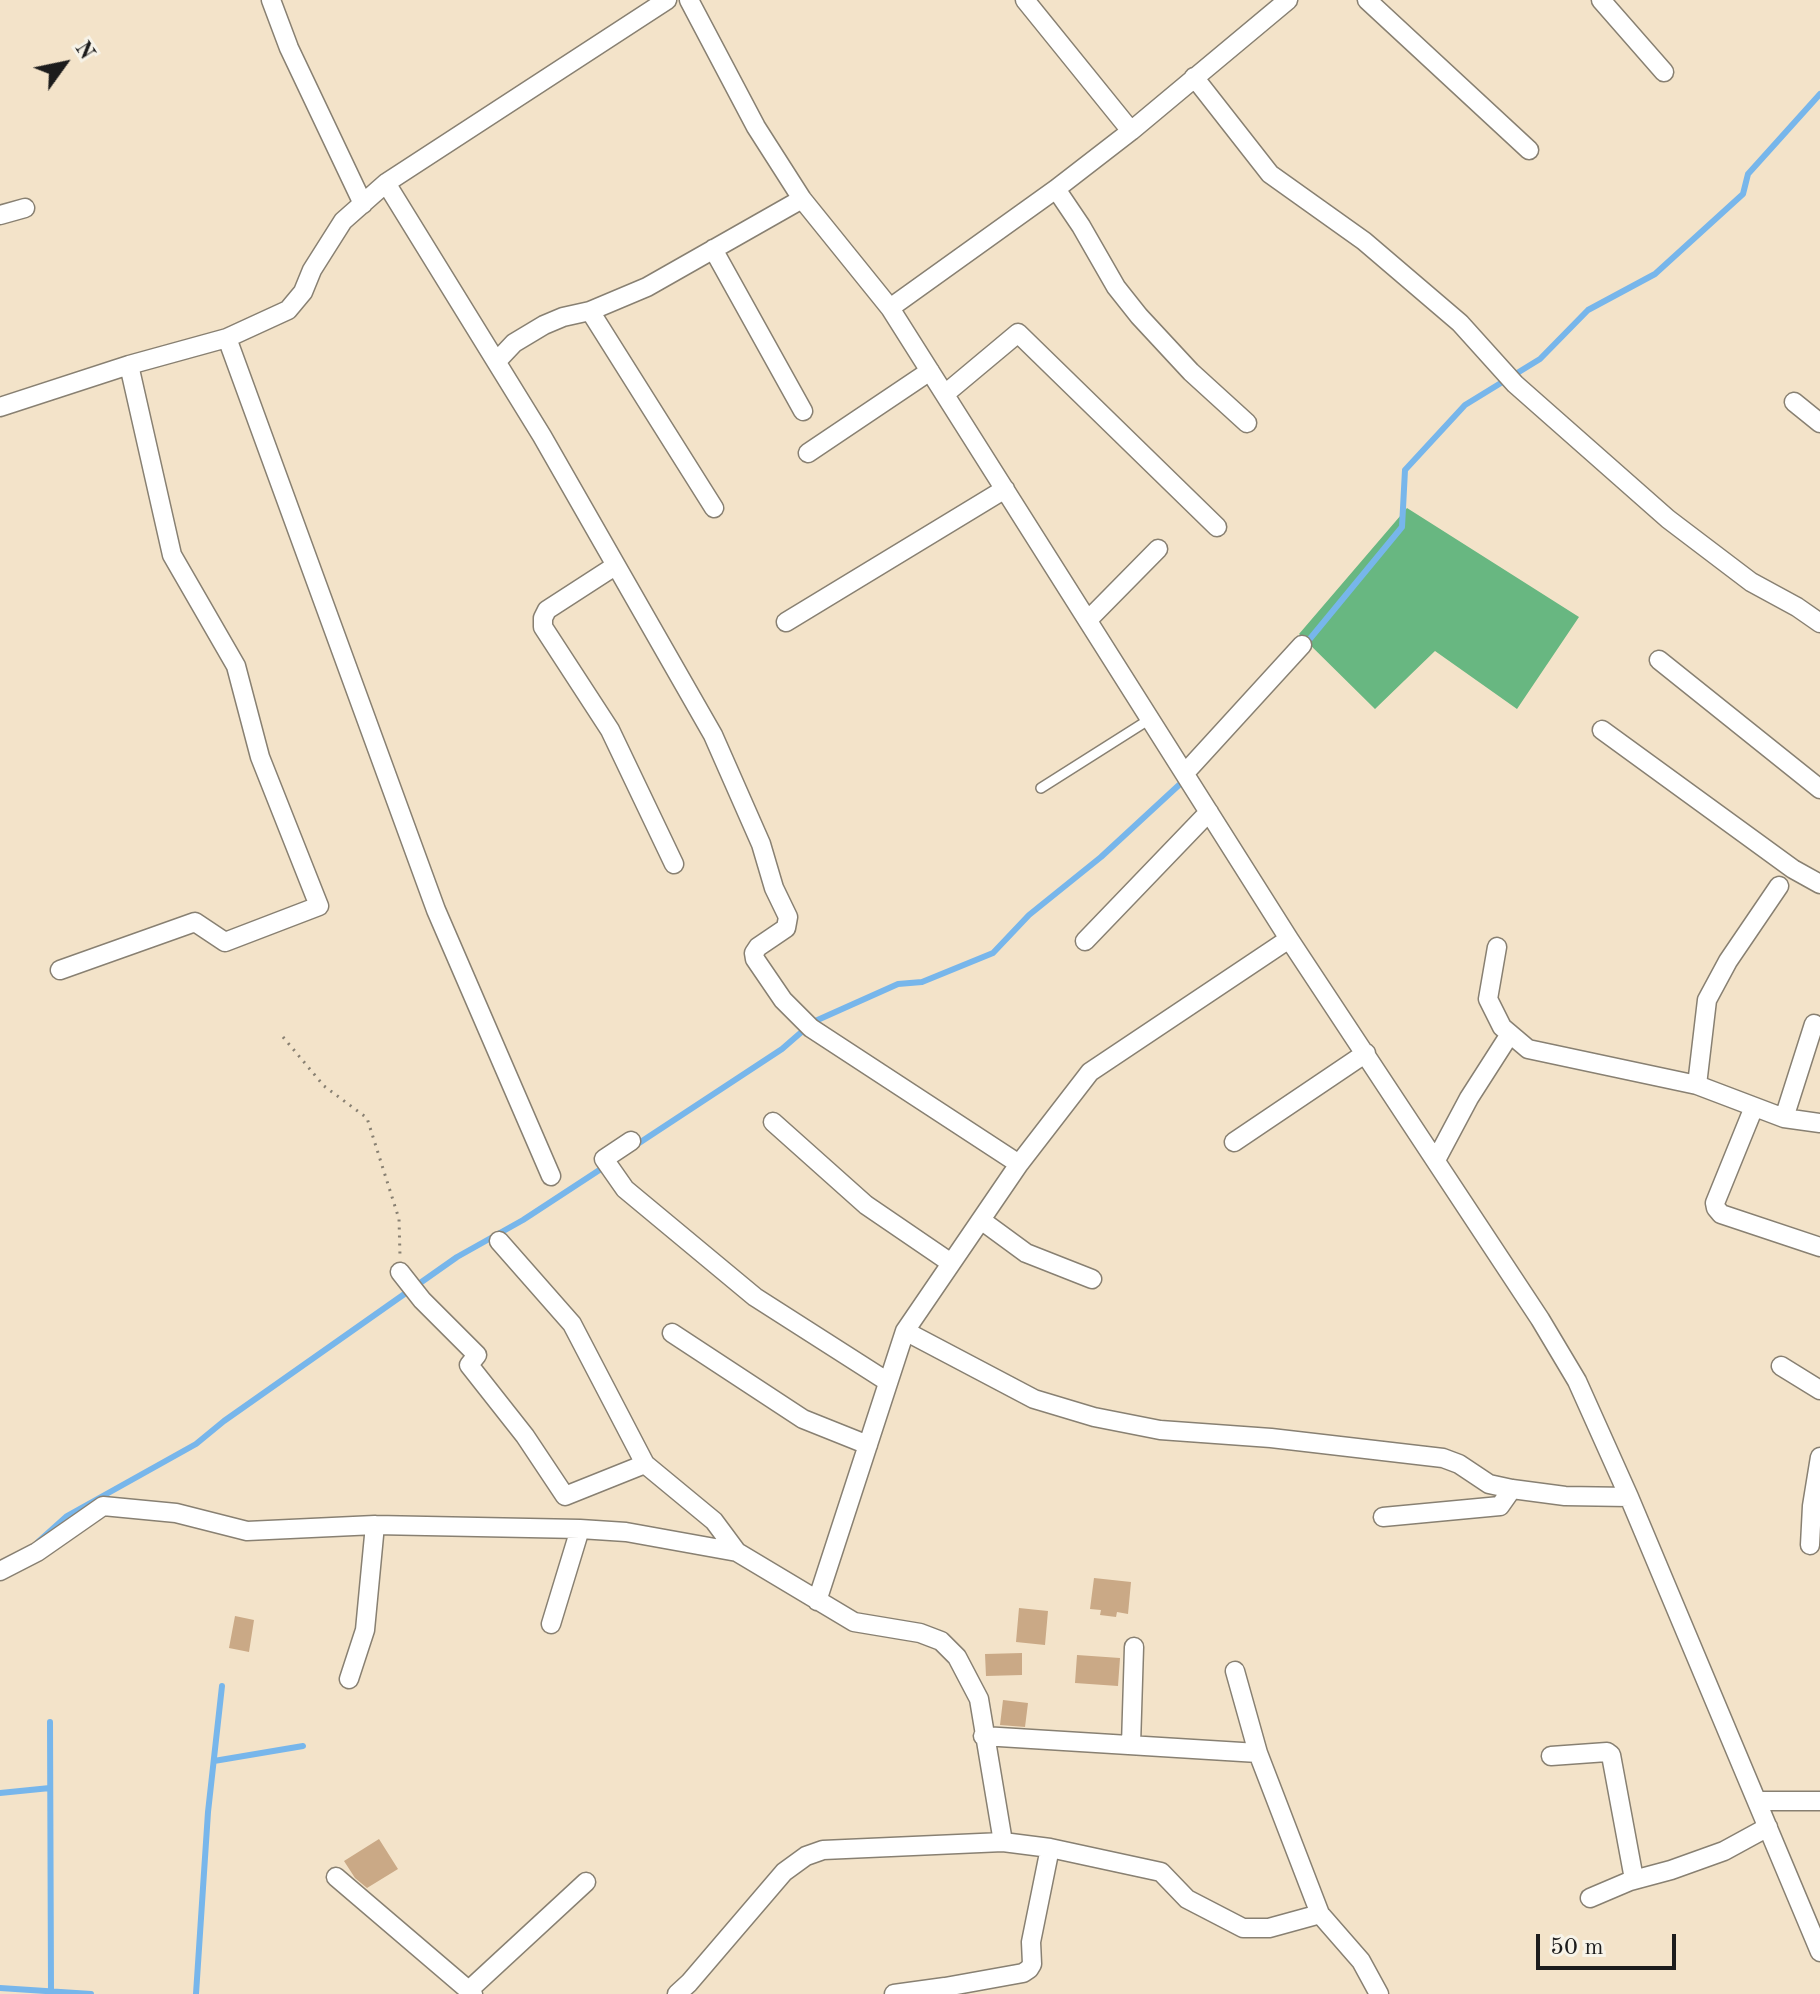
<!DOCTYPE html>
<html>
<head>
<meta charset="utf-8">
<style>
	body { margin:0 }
	#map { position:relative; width:1820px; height:1994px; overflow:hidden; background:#f3e3c9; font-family:"Old Standard TT",serif }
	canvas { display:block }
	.north { position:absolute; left:24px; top:24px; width:80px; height:80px; -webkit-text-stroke:6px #f7f3e8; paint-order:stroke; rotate:57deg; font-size:22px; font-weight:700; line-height:32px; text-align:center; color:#1c1c1c }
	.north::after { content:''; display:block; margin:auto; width:28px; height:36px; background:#1c1c1c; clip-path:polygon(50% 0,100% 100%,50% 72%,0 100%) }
	.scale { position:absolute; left:1536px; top:1934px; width:140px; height:36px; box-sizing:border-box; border:4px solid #1c1c1c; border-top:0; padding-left:10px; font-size:24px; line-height:28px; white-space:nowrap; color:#1c1c1c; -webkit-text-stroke:6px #f7f3e8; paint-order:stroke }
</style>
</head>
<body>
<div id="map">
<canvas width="1820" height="1994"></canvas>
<div class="north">N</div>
<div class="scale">50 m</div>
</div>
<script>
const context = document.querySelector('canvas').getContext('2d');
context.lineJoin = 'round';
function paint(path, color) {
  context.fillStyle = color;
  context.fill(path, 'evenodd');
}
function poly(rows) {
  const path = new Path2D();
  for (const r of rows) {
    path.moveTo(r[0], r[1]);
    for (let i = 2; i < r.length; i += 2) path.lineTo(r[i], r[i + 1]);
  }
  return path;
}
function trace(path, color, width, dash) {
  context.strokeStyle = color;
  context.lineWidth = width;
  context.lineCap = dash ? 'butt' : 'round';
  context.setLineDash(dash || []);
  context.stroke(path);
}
paint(poly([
	[1407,508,1579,617,1517,709,1435,651,1375,709,1299,634]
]), '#68b781');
trace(poly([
	[1304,646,1402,527,1405,470,1465,405,1540,359,1588,310,1655,274,1743,194,1748,174,1820,94],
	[633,1147,782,1049,813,1022,898,984,922,982,993,953,1029,915,1101,857,1179,785],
	[38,1542,67,1516,196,1444,224,1421,457,1257,523,1220,604,1167],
	[50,1722,51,1991],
	[214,1761,303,1746],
	[0,1793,50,1788],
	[0,1988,91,1994],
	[196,1994,208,1812,222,1686]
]), '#77b6eb', 6);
paint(poly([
	[1094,1578,1131,1582,1128,1614,1117,1612,1116,1617,1100,1615,1101,1610,1090,1609],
	[1019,1608,1048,1611,1045,1645,1016,1642],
	[235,1616,254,1620,249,1652,229,1648],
	[1022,1653,1022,1675,986,1676,985,1654],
	[1077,1655,1120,1658,1118,1686,1075,1683],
	[1003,1700,1028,1703,1025,1727,1000,1725],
	[379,1839,398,1869,367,1888,355,1878,344,1861]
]), '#caa986');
const lane = poly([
	[1041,788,1150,719]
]);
const street = poly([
	[271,0,289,48,363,204],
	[689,0,756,127,802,199,890,308,1289,939,1540,1319,1577,1381,1629,1497,1820,1952],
	[1025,0,1131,131],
	[1367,0,1529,150],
	[1601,0,1664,72],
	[1194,77,1270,174,1364,241,1460,323,1515,384,1668,519,1751,582,1797,607,1820,623],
	[386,183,542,436,713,735,761,844,774,888,788,917,786,928,758,947,754,953,755,959,783,1000,811,1028,1019,1164],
	[1056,189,1081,226,1116,287,1139,316,1191,372,1247,423],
	[0,215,25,208],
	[713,249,803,411],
	[890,308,1056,189,1131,131,1288,0],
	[590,311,714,508],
	[227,338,436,910,551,1176],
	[497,361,514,343,544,325,563,317,590,311,647,287,802,199],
	[945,394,1018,333,1217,527],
	[1794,402,1820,423],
	[0,407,129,365,227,338,288,310,303,292,312,270,343,221,386,183,667,0],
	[808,453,930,371],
	[615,566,547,610,543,618,543,627,610,730,674,864],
	[1088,620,1158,549],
	[786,622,1005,489],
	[1659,660,1820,789],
	[1602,730,1793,869,1820,884],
	[1185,773,1302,645],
	[1779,886,1728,961,1707,1000,1697,1085,1784,1118,1820,1123],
	[1085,941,1209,812],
	[1497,947,1488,999,1502,1027,1528,1049,1697,1085],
	[60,970,195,922,225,942,319,906,260,757,236,666,172,555,129,365],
	[1754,1107,1715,1203,1716,1208,1721,1214,1820,1247],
	[1784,1118,1814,1024],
	[773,1122,866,1205,951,1263],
	[631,1141,604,1159,625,1189,755,1297,888,1382],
	[1234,1142,1366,1053],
	[1436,1160,1469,1098,1510,1034],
	[981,1220,1026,1253,1092,1279],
	[499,1241,572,1324,645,1464,714,1521,737,1552],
	[400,1272,422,1300,477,1355,469,1365,525,1436,565,1496,645,1464],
	[905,1331,1034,1399,1094,1417,1160,1430,1271,1438,1443,1458,1459,1464,1489,1484,1512,1489,1565,1496,1629,1497],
	[672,1333,803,1419,868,1445],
	[1781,1366,1820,1390],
	[1383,1517,1500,1506,1512,1489],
	[1810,1545,1812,1506,1820,1457],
	[0,1571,37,1552,103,1506,176,1513,247,1531,375,1525,580,1529,626,1532,737,1552,854,1622,920,1633,941,1641,957,1657,979,1699,1003,1842],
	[817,1601,905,1331,1019,1164,1090,1072,1289,939],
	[551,1624,580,1529],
	[1235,1671,1258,1753,1320,1914,1361,1961,1379,1994],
	[349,1679,365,1630,375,1525],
	[983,1736,1258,1753],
	[1131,1745,1134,1647],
	[1551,1756,1607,1752,1611,1755,1634,1879],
	[1757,1801,1820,1801],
	[336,1877,473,1994],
	[1590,1898,1630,1881,1671,1870,1724,1851,1768,1827],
	[469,1990,586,1882],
	[677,1994,689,1983,784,1872,806,1856,823,1850,1003,1842,1050,1848,1161,1872,1187,1899,1243,1928,1269,1928,1320,1914],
	[894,1994,945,1987,1023,1973,1029,1969,1032,1964,1031,1942,1050,1848]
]);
trace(lane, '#888072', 12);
trace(street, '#888072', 21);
trace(poly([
	[283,1037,324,1086,367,1118,399,1219,400,1256]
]), '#888072', 3, [2, 6]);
trace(lane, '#fff', 9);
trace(street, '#fff', 18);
</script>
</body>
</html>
